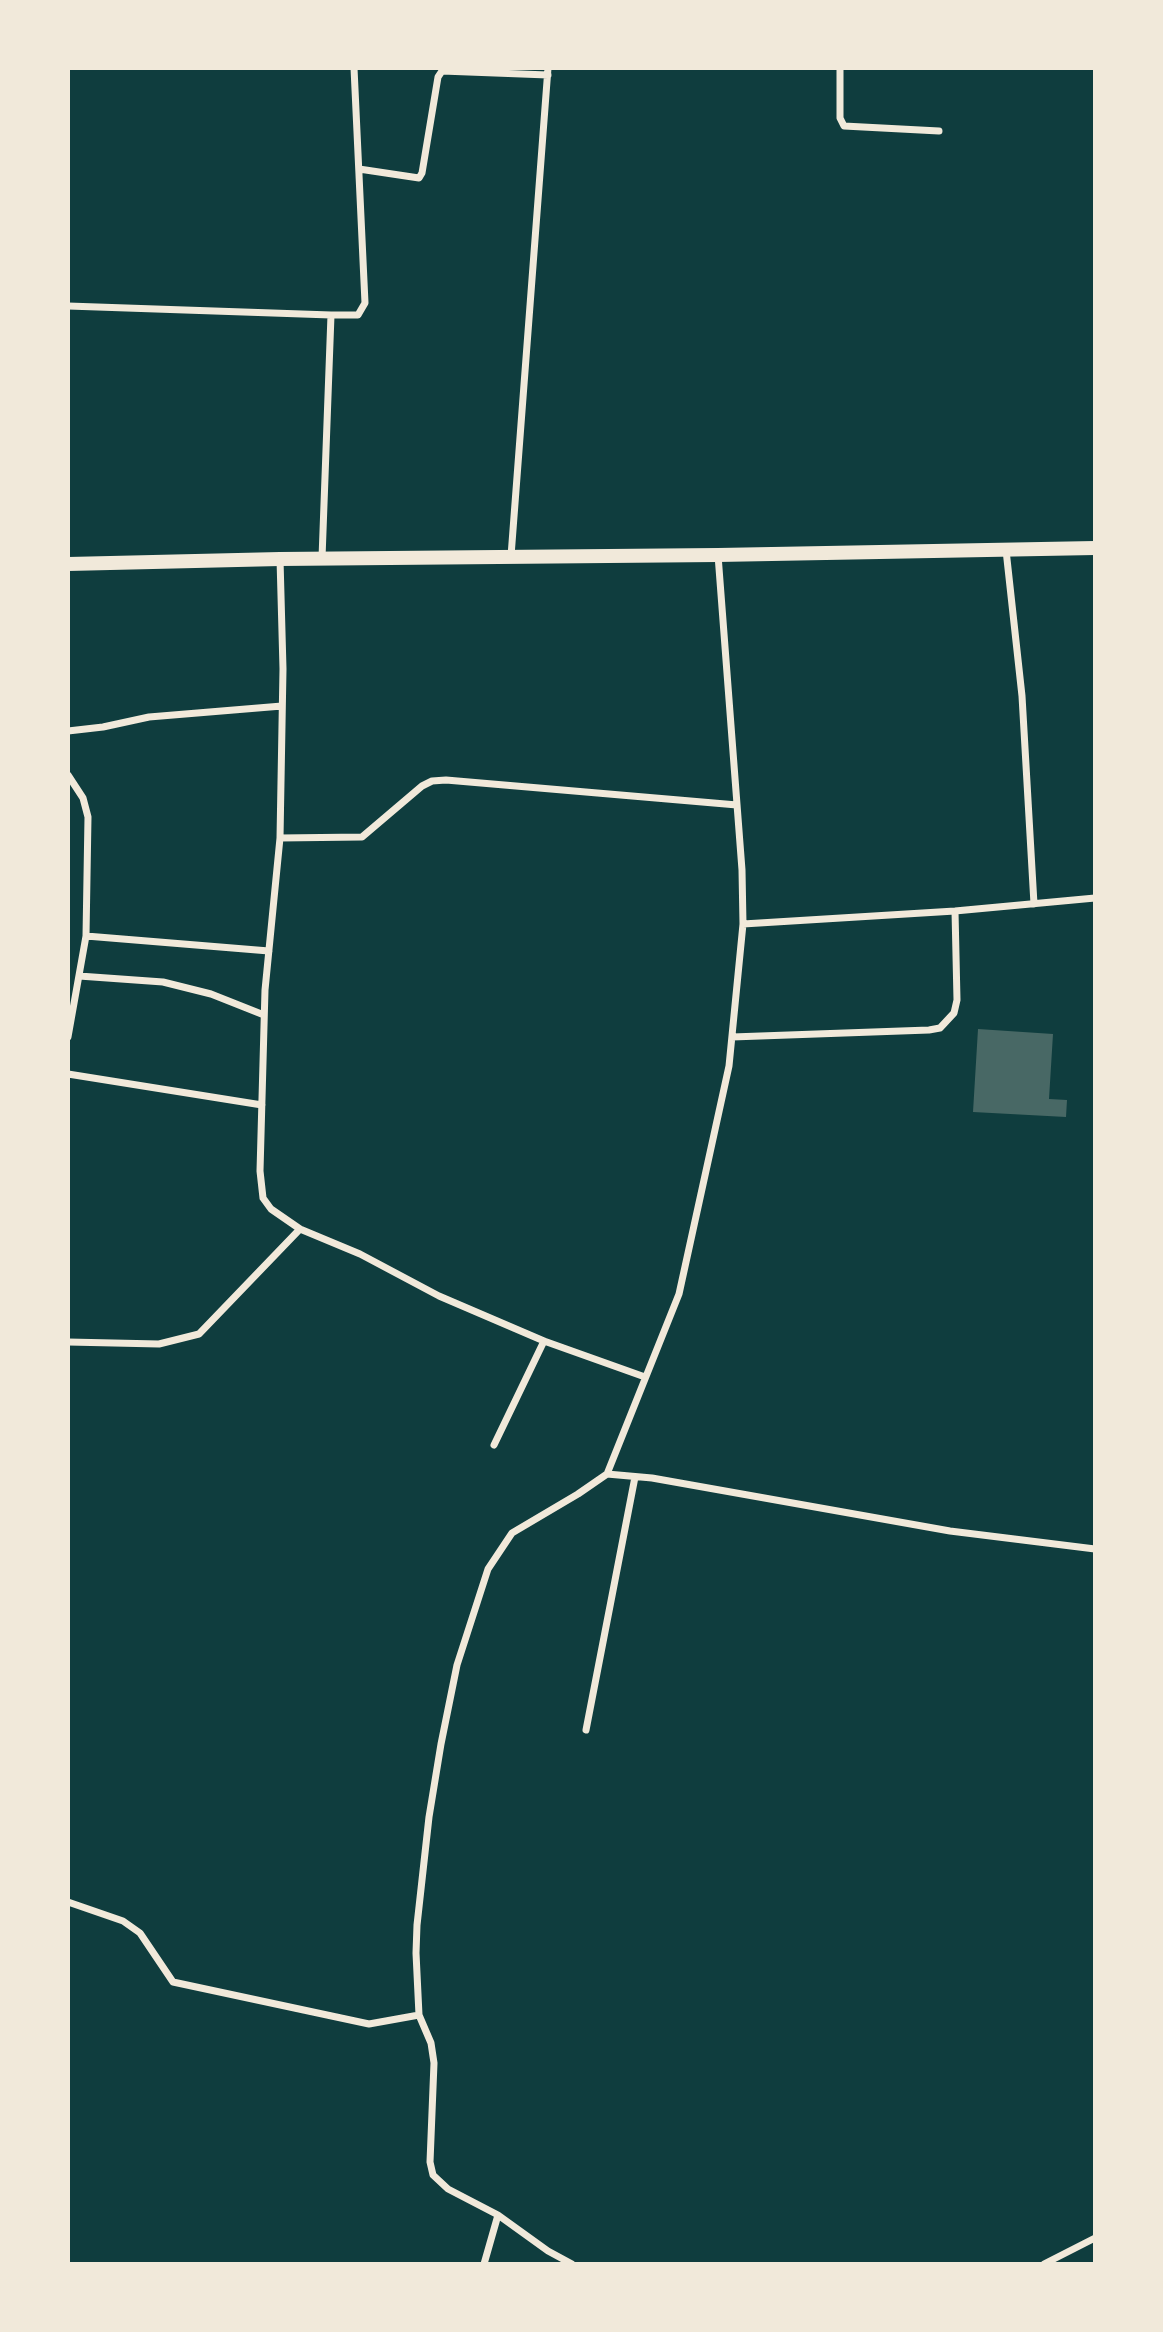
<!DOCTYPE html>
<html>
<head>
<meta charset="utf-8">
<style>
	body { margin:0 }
	#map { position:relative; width:1163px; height:2332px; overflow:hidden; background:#0f3d3e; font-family:"Archivo Narrow",sans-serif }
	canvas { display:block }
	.frame { position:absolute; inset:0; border:70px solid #f1e9da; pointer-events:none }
</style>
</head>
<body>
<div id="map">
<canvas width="1163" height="2332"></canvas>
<div class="frame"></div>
</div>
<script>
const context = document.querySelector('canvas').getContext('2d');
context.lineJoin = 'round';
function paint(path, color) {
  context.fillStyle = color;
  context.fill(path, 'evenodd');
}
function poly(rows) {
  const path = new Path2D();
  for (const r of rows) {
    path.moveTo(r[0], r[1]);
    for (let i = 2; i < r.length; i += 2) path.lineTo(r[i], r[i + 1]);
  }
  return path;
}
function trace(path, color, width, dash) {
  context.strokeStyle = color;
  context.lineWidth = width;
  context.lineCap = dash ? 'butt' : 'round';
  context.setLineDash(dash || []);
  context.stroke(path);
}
paint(poly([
	[978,1029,1053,1034,1049,1099,1067,1100,1066,1117,973,1112]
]), '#486865');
trace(poly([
	[840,68,840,118,844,126,939,131],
	[359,169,419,178,422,173,438,77,442,71,548,75],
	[68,306,331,315],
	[1006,550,1022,696,1034,904],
	[511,556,548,68],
	[322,558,331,315,358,315,365,303,354,68],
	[280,559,283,669,280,838,265,990,260,1171,263,1198,271,1209,300,1229,360,1254,439,1296,544,1341,645,1377],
	[68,731,103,727,149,717,282,706],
	[68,775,83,798,88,817,86,936,68,1037],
	[280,838,362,837,422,786,432,781,446,780,737,805],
	[743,924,955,911,1095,898],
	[86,936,269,951],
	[79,976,163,982,211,994,264,1015],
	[732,1037,929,1030,940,1028,954,1013,957,1000,955,911],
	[68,1074,262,1105],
	[68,1342,159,1344,199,1334,300,1229],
	[494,1445,544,1341],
	[607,1474,652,1478,950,1531,1095,1549],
	[586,1730,635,1477],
	[68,1902,123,1921,140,1933,173,1982,369,2024,419,2015],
	[484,2264,498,2215],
	[572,2264,548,2251,498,2215,448,2189,433,2175,430,2162,434,2063,431,2043,419,2015,416,1953,417,1925,429,1817,441,1744,457,1665,488,1569,512,1533,578,1494,607,1474,679,1294,729,1066,743,924,742,870,718,555],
	[1044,2264,1095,2238]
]), '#f1e9da', 7);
trace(poly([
	[68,564,280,559,718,555,1095,548]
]), '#f1e9da', 14);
</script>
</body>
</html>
